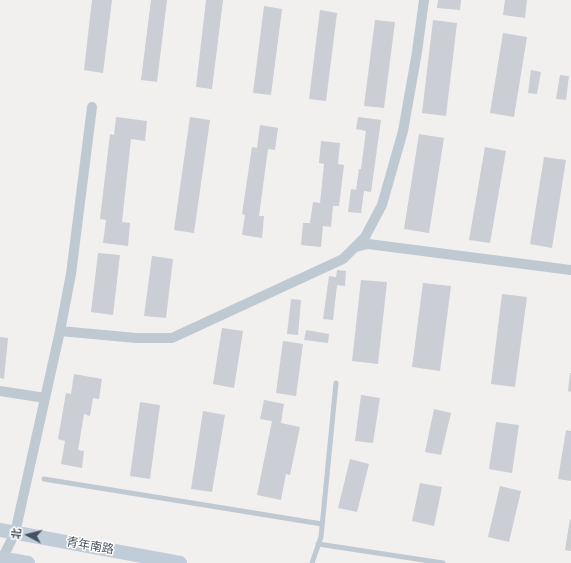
<!DOCTYPE html>
<html>
<head>
<meta charset="utf-8">
<style>
	body { margin:0 }
	#map { position:relative; width:571px; height:563px; overflow:hidden; background:#f2efef; font-family:Quicksand,"Noto Sans SC",sans-serif }
	canvas { display:block }
	.north { position:absolute; left:8px; top:515px; width:40px; height:40px; -webkit-text-stroke:3px #fff; paint-order:stroke; rotate:277deg; font-size:11px; font-weight:700; line-height:16px; text-align:center; color:#46525e }
	.north::after { content:''; display:block; margin:auto; width:14px; height:18px; background:#46525e; clip-path:polygon(50% 0,100% 100%,50% 72%,0 100%) }
</style>
</head>
<body>
<div id="map">
<canvas width="571" height="563"></canvas>
<div class="north">北</div>
</div>
<script>
const context = document.querySelector('canvas').getContext('2d');
context.lineJoin = 'round';
function paint(path, color) {
  context.fillStyle = color;
  context.fill(path, 'evenodd');
}
function poly(rows) {
  const path = new Path2D();
  for (const r of rows) {
    path.moveTo(r[0], r[1]);
    for (let i = 2; i < r.length; i += 2) path.lineTo(r[i], r[i + 1]);
  }
  return path;
}
function trace(path, color, width, dash) {
  context.strokeStyle = color;
  context.lineWidth = width;
  context.lineCap = dash ? 'butt' : 'round';
  context.setLineDash(dash || []);
  context.stroke(path);
}
function write(font, color, halo, rows, align = 'center') {
  context.font = font + ' Quicksand,"Noto Sans SC",sans-serif';
  context.lineWidth = 3;
  context.setLineDash([]);
  context.textBaseline = 'middle';
  context.strokeStyle = halo;
  context.fillStyle = color;
  for (const [text, x, y, turn = 0] of rows) {
    context.save();
    context.translate(x, y);
    context.rotate((+turn || 0) * Math.PI / 180);
    context.textAlign = isNaN(turn) ? turn : align;
    if (halo) context.strokeText(text, 0, 0);
    context.fillText(text, 0, 0);
    context.restore();
  }
}
paint(poly([
	[92,0,112,0,103,73,84,70],
	[151,0,167,0,157,82,141,80],
	[206,0,223,0,212,89,196,87],
	[438,0,461,0,460,10,437,8],
	[505,0,527,0,525,18,503,15],
	[264,6,282,9,271,95,253,93],
	[320,10,337,13,326,101,309,99],
	[375,20,395,22,384,108,364,106],
	[433,20,457,23,446,116,422,113],
	[503,33,527,37,514,117,490,113],
	[531,70,541,72,537,94,528,93],
	[560,75,569,76,566,100,556,99],
	[116,117,147,121,145,141,131,139,122,222,130,223,128,246,103,243,106,220,100,219,110,134,114,135],
	[190,117,210,120,194,233,174,230],
	[358,117,381,120,371,192,364,191,361,213,348,212,351,189,356,190,359,169,361,169,366,131,356,129],
	[260,125,278,128,275,150,268,149,259,216,264,216,262,238,242,235,245,215,242,214,252,147,257,148],
	[419,134,444,138,429,233,404,229],
	[321,141,340,143,338,164,344,165,339,206,333,206,331,227,323,226,321,247,301,245,303,223,310,223,313,202,320,203,324,164,319,163],
	[485,147,506,151,490,243,469,240],
	[544,157,566,160,552,248,530,244],
	[98,253,120,255,113,315,91,312],
	[152,256,173,259,166,318,144,316],
	[337,270,346,271,345,286,337,285,333,320,323,319,329,276,336,277],
	[361,280,387,282,378,364,352,361],
	[423,283,451,286,440,371,412,367],
	[502,294,527,297,515,387,491,384],
	[291,299,301,300,298,335,287,334],
	[222,328,243,331,234,388,213,384],
	[306,330,329,334,328,343,304,340],
	[0,337,8,338,4,379,0,378],
	[283,341,303,344,296,396,276,393],
	[570,373,571,373,571,392,568,391],
	[74,374,102,379,99,399,93,398,90,416,84,414,78,450,84,451,82,468,61,464,65,441,58,439,66,393,71,394],
	[361,395,380,398,373,443,355,441],
	[264,400,284,404,281,423,300,427,290,475,286,474,281,500,257,495,272,421,260,419],
	[140,402,160,405,150,479,130,476],
	[434,409,451,413,441,455,425,452],
	[203,411,225,415,212,492,191,489],
	[496,422,519,425,512,473,489,469],
	[566,430,571,431,571,481,558,479],
	[350,459,369,464,357,512,338,508],
	[420,483,442,487,434,526,412,521],
	[500,486,521,491,509,542,488,537],
	[570,519,571,520,571,551,565,550]
]), '#cbced4');
trace(poly([
	[44,479,322,524],
	[318,544,443,563],
	[312,563,321,537,336,383]
]), '#bfc9d2', 5);
trace(poly([
	[356,247,368,244,571,270],
	[60,331,136,338,172,338,343,259,365,237,382,205,403,131,417,52,424,0],
	[0,391,45,398],
	[2,559,15,533,60,331,71,274,92,107]
]), '#bfc9d2', 10);
trace(poly([
	[0,530,180,563],
	[0,558,28,563]
]), '#c1ccd9', 14);
write('12px', '#46525e', '#fff', [
	["青年南路",90,546,10]
]);
</script>
</body>
</html>
